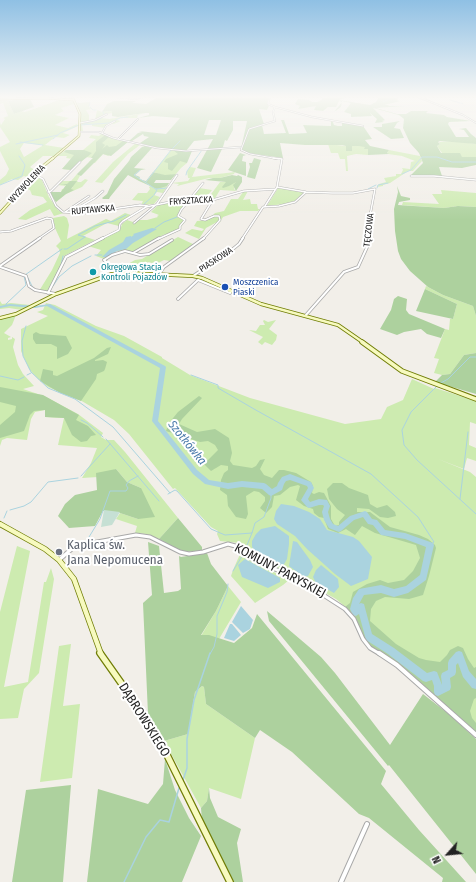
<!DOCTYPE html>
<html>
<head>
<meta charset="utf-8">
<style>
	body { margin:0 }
	#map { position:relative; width:476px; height:882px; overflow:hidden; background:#f2efe9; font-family:"Fira Sans Condensed",sans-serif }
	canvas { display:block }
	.north { position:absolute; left:428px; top:834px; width:40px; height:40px; -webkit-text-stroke:3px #fff; paint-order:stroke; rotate:243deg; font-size:11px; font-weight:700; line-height:16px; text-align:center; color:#222 }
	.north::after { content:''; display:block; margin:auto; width:14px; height:18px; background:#222; clip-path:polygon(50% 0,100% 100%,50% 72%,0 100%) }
</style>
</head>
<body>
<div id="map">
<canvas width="476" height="882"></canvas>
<div class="north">N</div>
</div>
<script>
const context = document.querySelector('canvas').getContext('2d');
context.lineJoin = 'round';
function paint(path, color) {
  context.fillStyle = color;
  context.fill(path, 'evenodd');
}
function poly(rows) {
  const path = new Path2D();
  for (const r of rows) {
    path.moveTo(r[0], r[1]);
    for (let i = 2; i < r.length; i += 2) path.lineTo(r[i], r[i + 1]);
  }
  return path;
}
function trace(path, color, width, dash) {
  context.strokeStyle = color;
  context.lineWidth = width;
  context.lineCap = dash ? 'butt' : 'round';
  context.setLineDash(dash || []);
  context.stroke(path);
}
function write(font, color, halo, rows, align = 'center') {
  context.font = font + ' "Fira Sans Condensed",sans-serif';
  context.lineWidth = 4;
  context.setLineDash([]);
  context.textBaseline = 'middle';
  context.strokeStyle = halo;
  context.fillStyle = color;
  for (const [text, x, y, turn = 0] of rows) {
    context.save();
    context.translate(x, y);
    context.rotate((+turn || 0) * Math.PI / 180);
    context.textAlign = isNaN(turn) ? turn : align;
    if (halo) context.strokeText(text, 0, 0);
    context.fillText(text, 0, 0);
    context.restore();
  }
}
paint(poly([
	[0,99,13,100,8,101,14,114,21,111,25,112,59,100,74,101,75,104,61,108,64,111,55,115,69,118,55,125,68,128,77,124,78,126,63,133,70,135,64,138,55,137,45,145,64,148,54,156,43,156,30,167,38,172,29,178,24,176,18,180,12,179,0,185,0,180,6,175,9,169,0,151,0,147,10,142,0,127,0,122,1,125,5,119,3,118,8,116,3,103,0,104],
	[24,143,42,145,42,146,24,157,20,149],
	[90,102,89,107,92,109,86,110,89,115,89,121,95,120,97,110,102,112,112,111,113,113,106,114,102,118,109,119,145,113,138,115,137,118,120,118,117,120,121,121,114,124,109,123,105,128,92,126,92,124,82,125,83,131,81,131,81,123,85,122,81,122,81,113,77,103],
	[102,133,111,138,129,141,108,156,103,154,95,163,89,162,93,158,85,157,71,170,62,169,72,159,66,158,67,156,57,156,66,150,83,150,96,139,89,138,91,135,99,136],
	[439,142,454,141,476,144,476,157,462,157,442,153,437,146,440,144],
	[136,143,140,145,128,154,102,183,95,182,113,162],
	[328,144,346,146,346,151,352,146,366,146,368,149,368,155,356,154,347,156,348,171,346,171,345,159,340,159,338,153,331,153],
	[171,150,186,151,187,163,181,168,176,174,165,176,154,172,146,181],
	[389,150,420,156,422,161,413,171,408,171,390,183,383,185,383,186,377,187,379,184,386,182,384,178,396,176,396,174,401,174,403,170,402,168,410,169,411,162,415,161,402,156,388,154,387,153],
	[190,167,196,168,192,177,235,172,234,174,220,178,209,178,177,186,179,184,172,183,188,181,190,178,188,178,187,171],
	[77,174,80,176,77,181,78,182,81,182,85,179,88,180,82,187,66,194,56,202,50,193,61,192,62,189,73,188,67,184,62,185,66,185,65,186,58,185,62,181,71,181],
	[36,176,42,180,49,197,58,210,64,213,54,216,50,209,26,220,18,219,30,210,47,202,43,197,32,195,30,190,26,189],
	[236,181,234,189,236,191,220,190,214,200,206,201,220,182,227,182,229,185],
	[169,183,163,193,157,192,154,195,160,197,154,204,141,205,143,201,132,200,138,193,147,193,150,189,149,187,152,185],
	[199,188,212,190,203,201,188,201],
	[278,188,301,191,304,192,298,200,284,204,267,206],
	[441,190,476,193,476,207,458,206,444,208,402,205,403,202,439,204,432,194,442,194],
	[248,191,243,200,250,199,251,204,257,204,258,209,260,209,258,211,240,211,223,217,220,222,217,222,206,228,199,239,185,233,192,229,202,231,204,229,194,226,197,221,208,220,215,213,224,211,231,199,238,199,243,192],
	[168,202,185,202,179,216,186,220,178,231,163,235,131,254,117,251,104,259,96,256,101,250,88,246,120,230,122,224,127,220,133,222,136,220,147,220,158,217,157,216,159,215,151,212,159,204],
	[125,213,131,215,119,224,119,226,107,223,83,236,95,240,64,256,62,265,48,291,39,291,52,270,60,253,59,249,56,246,61,241,55,228,53,218,64,216,67,218,69,225,67,239,106,219,111,221],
	[178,237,195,245,170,261,164,260,158,263,156,261,152,263,149,262,143,263,139,266,146,270,145,272,120,270,119,269,135,260,142,259],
	[426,286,443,295,473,306,476,316,476,353,464,355,450,374,442,375,434,373,439,359,434,358,445,329,449,330,450,319,453,319,457,304,425,289],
	[0,301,2,304,11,303,30,305,22,310,9,308,0,309],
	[46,303,55,305,96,326,124,336,162,357,162,358,190,375,250,398,345,424,381,419,387,407,403,400,412,379,434,389,435,388,476,401,476,424,470,422,469,445,476,448,476,461,467,458,464,469,438,459,470,472,476,477,476,730,431,688,367,645,354,614,336,599,295,576,252,557,239,543,220,541,217,534,218,531,211,527,175,488,173,489,129,434,114,420,80,400,48,387,38,379,29,369,21,351,21,329,48,316,37,312,43,310],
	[16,315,12,325,4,333,11,337,8,338,8,340,12,339,12,337,15,339,13,347,18,365,23,374,34,386,23,389,44,396,78,414,103,433,101,437,106,440,114,440,125,452,178,518,159,539,146,534,135,533,137,526,116,519,120,513,138,519,141,488,127,482,116,469,98,477,82,478,91,463,97,448,58,445,64,418,45,417,45,410,35,412,31,419,27,440,7,438,2,440,0,446,0,319],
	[264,320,268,322,276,320,269,329,277,335,276,340,272,345,265,342,262,345,258,342,263,337,249,330,256,331,260,325,265,325,263,321],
	[17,546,30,551,4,687,28,682,44,582,46,582,51,568,54,579,39,673,24,689,18,718,0,719,0,612],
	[241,552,251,560,289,580,283,585,255,603,231,576,233,570],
	[228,586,241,602,219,639,201,636,216,611],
	[71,644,63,706,80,704,72,778,40,782,59,646],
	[202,686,204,687,206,704,255,738,241,799,209,788,207,801,201,808,164,741,188,734,195,692]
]), '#cdebb0');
paint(poly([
	[160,96,206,96,211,98,217,96,230,96,231,98,245,98,244,96,269,96,264,97,269,98,267,103,269,106,267,110,259,109,264,124,262,125,264,134,286,133,281,120,284,120,289,134,307,133,303,125,331,126,331,121,333,122,334,125,338,126,342,126,342,123,346,123,363,126,372,139,365,140,370,146,389,150,387,153,389,154,368,155,368,149,364,149,365,147,359,146,352,146,352,151,346,151,346,146,342,145,305,145,280,143,283,158,247,153,242,151,241,149,247,121,233,121,233,130,227,141,225,140,223,147,211,172,197,168,213,139,194,141,186,151,192,151,187,163,180,161,172,171,168,169,168,163,164,162,166,159,178,154,173,150,152,148,140,143,149,137,144,136,143,134,132,141,129,141,138,133,142,132,139,131,166,134,180,118,153,116,138,118,149,115,149,113,145,113,118,117,112,116,112,111,102,112,107,104,114,101,136,101,132,103,146,104],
	[209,120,221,120,216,135,204,135],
	[327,96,351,96,339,100,370,105,376,102,379,97,396,96,394,98,398,99,396,100,400,101,384,105,390,105,388,106,405,106,404,106,376,108,397,114,406,114,411,111,428,111,426,113,444,115,447,117,471,121,449,122,448,124,456,137,469,137,464,130,459,129,466,128,471,134,476,138,476,144,440,141,438,142,440,144,437,146,441,153,460,153,462,157,476,157,476,165,462,168,439,167,442,176,410,176,423,163,419,153,410,143,403,128,404,119,399,115,373,108,385,120,382,121,384,122,375,123,377,119,370,113,372,116,351,117,351,114,344,112,351,103,342,101,341,107,334,112,342,102,339,101,336,107,328,107,323,111,314,110,316,106,298,109,300,106,295,104,298,99,309,100,312,102,318,102,324,98,328,97],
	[30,99,34,107,14,114,8,101,13,100],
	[400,121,397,123,394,128,400,129,404,138,391,139,373,127,382,127,382,124],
	[105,135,109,137,102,143,105,145,102,149,107,145,109,147,116,146,124,140,129,141,111,156,103,154,81,176,78,175,77,174,93,158,91,158,96,151,96,142],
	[145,146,152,148,134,168,146,169,141,170,135,175,140,177,139,179,146,181,153,172,165,175,176,174,171,180,156,180,154,183,169,183,167,186,157,189,139,181,128,175,110,197,109,199,103,199,102,198,107,194,114,179,129,161,131,157,142,147],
	[66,150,84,150,92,153,71,170,62,169,74,155,64,152],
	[240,153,246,155,243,156,242,161,246,162,246,176,228,170],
	[254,158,261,160,255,179,247,177,250,167,249,163,252,163],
	[232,175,237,176,238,175,242,177,242,182,236,191,233,185,236,182,229,186,223,188,222,187,226,182,205,180,213,178,220,178],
	[70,181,77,181,71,189,74,190,66,194,56,202,49,192,61,192,66,185,60,184,67,184],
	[397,186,401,196,410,198,410,200,399,202,398,205,444,208,458,206,476,207,476,316,473,306,443,295,428,287,410,271,401,259,398,251,395,231,394,209,398,192],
	[425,289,457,304,453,319,416,311],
	[398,296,407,299,406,310,409,314,445,329,441,338,427,334,421,329,404,332,397,335,380,329,391,310,394,299],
	[36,332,40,334,66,336,72,348,68,354,57,359,57,347,51,344,36,344,33,339,33,334],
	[111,347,108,354,95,360,95,361,103,360,107,362,105,369,104,371,97,374,96,379,81,401,60,393,40,381,43,369,53,371,53,375,57,376,94,358,107,348],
	[476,353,476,394,435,382,442,375,450,374,464,355],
	[0,387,43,395,79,415,76,420,88,426,96,435,91,436,87,441,81,442,72,435,64,418,45,417,45,410,34,411,30,415,24,431,0,438,0,425,15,412,16,406,0,402],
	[199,396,202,398,182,419,179,424,197,432,215,429,229,438,232,453,230,461,233,465,252,468,256,466,260,460,265,459,260,469,264,475,272,478,279,470,284,470,296,473,311,482,313,486,312,493,314,494,319,492,324,493,331,506,331,519,335,526,339,525,339,522,345,515,337,509,329,499,327,489,333,483,342,483,349,488,368,495,370,504,377,508,387,505,395,512,396,516,388,518,380,517,369,509,357,508,357,512,370,512,390,527,419,535,428,539,435,545,436,548,429,576,423,595,409,599,385,597,376,601,371,609,370,621,396,644,419,658,426,660,440,662,447,655,450,650,458,646,463,648,468,659,474,668,476,667,476,698,474,699,470,711,472,718,476,723,476,737,390,660,377,654,364,639,355,616,345,607,350,603,353,592,367,584,380,580,388,583,404,580,413,571,420,558,416,545,375,533,362,526,355,535,346,529,338,533,328,529,324,518,319,517,314,513,313,509,304,506,296,500,300,486,298,485,290,487,280,495,274,496,272,507,266,513,260,508,265,501,265,497,259,492,254,491,246,496,248,514,246,519,236,517,228,506,227,495,220,490,221,480,224,473,228,470,228,466,221,465,211,471,204,464,218,450,215,445,208,441,200,442,166,431,169,423,178,412],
	[116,469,127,482,141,488,155,517,138,519,120,513,103,511,95,526,69,528,58,516,65,504,75,495,97,490,96,473],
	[178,518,202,547,202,551,183,552,159,539],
	[148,542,159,546,164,593,178,591,181,589,179,556,181,557,207,553,211,564,228,586,216,611,201,635,209,635,234,643,252,628,257,614,386,771,381,784,419,830,466,882,442,882,443,878,369,818,359,814,292,752,260,730,255,738,206,704,204,687,202,686,195,692,188,734,164,741,148,714,143,603,152,595],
	[267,611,321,657,335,673,390,745,423,694,450,715,476,739,476,874,389,765,388,766,269,621],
	[165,759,175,790,189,818,201,836,182,882,87,882,98,789,148,804,163,784],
	[71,785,63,882,12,882,26,790],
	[209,788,210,798,218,817,241,829,237,843,243,882,234,882,202,821,201,808,207,801]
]), '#add19e');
paint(poly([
	[104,510,120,512,112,525,101,527]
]), '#c6e0d4');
paint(poly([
	[152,228,157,229,133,243,126,249,117,251,107,257,102,257,109,250,123,242,126,237,131,236,131,237,134,235,133,234],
	[281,504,294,506,309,512,320,519,327,530,353,537,359,541,372,557,368,579,351,586,335,574,307,549,295,536,277,524,274,519,276,511],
	[275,526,289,536,289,544,287,559,283,566,277,566,259,558,254,553,252,546,252,541,256,534,261,529],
	[293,541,297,542,310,560,313,567,308,576,304,577,289,566],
	[245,559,280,578,280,582,268,588,242,577,238,565],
	[321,565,338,579,339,587,334,593,316,583,313,577,316,570],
	[241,606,253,620,250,629,243,633,232,622],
	[230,624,232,624,241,635,234,641,224,638]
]), '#aad3df');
trace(poly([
	[450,100,460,103],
	[383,102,389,99,389,96],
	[461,103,463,104],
	[89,106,90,103],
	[90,107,93,110,96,110],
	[103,112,104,114],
	[84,124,100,119,105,115],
	[81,125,109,123,120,118,128,117],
	[53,139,60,133,79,125],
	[20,142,43,145],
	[16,144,58,135],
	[172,149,180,141],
	[140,170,134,175,157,190,154,195],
	[402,174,411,170,422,157,437,157,452,162,476,162],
	[186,175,187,171,202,150],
	[146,182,171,150],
	[0,185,22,176,25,165,19,156],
	[377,188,378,185,388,183],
	[156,189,167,188],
	[368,189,376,185],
	[143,205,153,196],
	[155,228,164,222,177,217],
	[85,237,78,235,95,226,114,221,126,215],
	[64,249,67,249,85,237],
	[95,255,102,255],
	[61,265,63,256],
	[25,275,62,249],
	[28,278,33,288],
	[53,286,59,277,72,266,91,256],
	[6,306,6,304,26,285,24,276],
	[26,326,22,341,23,356,31,372,48,388,75,399,113,427,170,493],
	[27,375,31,373],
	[191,375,218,385,218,388,254,409,371,474,418,517,434,542,430,545],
	[0,376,18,380,24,377],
	[439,384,448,379,470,357,476,357],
	[437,386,411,412,402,430,404,445,417,460,476,514],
	[81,420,87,423,103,437],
	[106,439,159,501],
	[81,476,110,444],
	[168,494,175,490,177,491,211,529,225,535,252,533,255,523,264,517,271,498,271,493],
	[460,499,468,432],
	[10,510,24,506,31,502,48,482,78,478],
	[4,518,7,511],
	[86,542,100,519,110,491,126,491,128,488,126,485,129,481,138,476],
	[245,550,252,533],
	[233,571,244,553],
	[210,654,214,647,217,634,217,616,227,592,228,584]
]), '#aad3df', 1);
trace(poly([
	[183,780,187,768,187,739,194,700,210,653],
	[124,882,146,837,160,820,169,822,179,788]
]), '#aad3df', 1.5);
paint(poly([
	[10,304,35,306,50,304,165,366,166,367,158,421,197,470,209,480,228,483,242,481,264,483,266,484,272,489,277,486,278,483,282,477,290,474,311,482,314,488,308,499,310,502,319,499,327,500,330,506,328,512,330,519,333,524,338,526,350,516,365,511,367,512,372,519,377,520,385,530,405,533,433,543,434,545,426,580,408,593,394,597,381,593,364,595,359,604,361,603,364,604,372,634,394,648,427,673,434,671,437,672,442,685,441,676,442,673,448,670,448,663,449,660,456,652,459,651,462,652,469,671,476,679,476,689,472,688,463,677,458,663,456,665,456,672,455,675,450,678,451,687,450,690,438,696,435,695,434,692,434,686,432,680,426,682,423,681,388,654,366,640,359,614,356,616,353,615,350,609,353,598,359,589,381,585,394,589,406,586,420,575,426,547,405,539,381,535,373,525,368,524,363,517,354,520,341,531,339,532,329,528,324,520,322,512,324,506,323,505,319,505,309,508,307,507,301,500,308,488,307,486,290,480,286,481,284,484,282,490,271,496,269,495,262,489,242,487,228,489,205,484,193,474,152,421,160,368,47,306,35,308,10,306,0,308,0,306,10,304]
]), '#aad3df');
const streetFar4 = poly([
	[108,96,136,99,145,96],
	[270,96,268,104,275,107,273,112,275,121,249,129,241,150,250,154,279,159],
	[416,96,463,115,476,123],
	[275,107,312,117,363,126],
	[80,123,95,120,107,114],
	[80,132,99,132,113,138,157,148,186,151,241,147],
	[102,133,106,126,115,121],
	[118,139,138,119]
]);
const streetFar3 = poly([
	[35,175,43,179,56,206,63,212,85,213,140,205,148,206],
	[411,176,434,176,476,180],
	[277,187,306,192,332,193,353,193,375,189,369,221,368,239],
	[48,192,51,191,80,162],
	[157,204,177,175],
	[265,206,277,187,282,159,273,158],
	[65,212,89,196],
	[71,212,95,198,103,191],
	[86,212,99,205],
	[134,223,157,204],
	[0,232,11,231,47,218,52,219,54,228,38,239],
	[101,239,119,230,120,224,123,221,146,207,170,202,209,201,244,191,276,189],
	[158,239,180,229,180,226,185,220,178,216,181,210,203,183],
	[203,239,220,220,219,216,214,216,205,220,201,219,212,201],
	[242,239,263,207,279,206,295,202,306,192]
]);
const streetFar2 = poly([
	[133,253,159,238],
	[140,255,149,254,172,240],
	[0,266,40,238],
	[0,267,26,276,29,286,35,290,56,294],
	[114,270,104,260,112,255,125,251,140,255],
	[159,274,164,267,204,238],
	[193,276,228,253,239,244,243,238],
	[48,293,66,257,103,238],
	[178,299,198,280,230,293,231,291],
	[306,315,344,272,358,267,368,245,368,238]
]);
const streetFar1 = poly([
	[59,560,75,546,136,535,150,537,180,552,189,554,203,552,228,544,239,547,252,559,300,580,345,609,354,619,363,639,370,648,380,654]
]);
const street = poly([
	[379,653,397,665,476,735],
	[341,882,367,824]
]);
const secondaryFar5 = poly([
	[0,99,45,98,74,100],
	[52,159,79,136,80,114,72,96]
]);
const secondaryFar4 = poly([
	[0,213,43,166,53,158]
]);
const secondaryFar3 = poly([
	[0,318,16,314,56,294,112,274,128,273,193,276,202,278,261,304,338,325,364,343]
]);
const secondaryFar2 = poly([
	[362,342,402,371,476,399]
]);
const secondaryFar1 = poly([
	[0,524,45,549,59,560,74,579,101,654]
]);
const secondary = poly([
	[100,653,143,714,166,753,230,882]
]);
trace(streetFar4, '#a9a9a9', 2);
trace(streetFar3, '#a9a9a9', 2.5);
trace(streetFar2, '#a9a9a9', 3.5);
trace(streetFar1, '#a9a9a9', 5);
trace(street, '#a9a9a9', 6);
trace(secondaryFar5, '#707d05', 2.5);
trace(secondaryFar4, '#707d05', 3);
trace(secondaryFar3, '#707d05', 4);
trace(secondaryFar2, '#707d05', 5.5);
trace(secondaryFar1, '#707d05', 6);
trace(secondary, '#707d05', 8);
trace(streetFar4, '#fff', 1);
trace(streetFar3, '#fff', 1.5);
trace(streetFar2, '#fff', 2);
trace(streetFar1, '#fff', 3);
trace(street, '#fff', 4);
trace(secondaryFar5, '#f7fabf', 1.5);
trace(secondaryFar4, '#f7fabf', 2);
trace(secondaryFar3, '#f7fabf', 2.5);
trace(secondaryFar2, '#f7fabf', 3.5);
trace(secondaryFar1, '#f7fabf', 4.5);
trace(secondary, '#f7fabf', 5.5);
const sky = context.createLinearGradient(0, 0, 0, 220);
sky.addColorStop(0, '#8fc0e4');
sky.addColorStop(0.44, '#f9f8f5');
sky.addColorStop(1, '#f9f8f500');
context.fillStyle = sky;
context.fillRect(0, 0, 476, 220);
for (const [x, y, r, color] of [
	[93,272,4,"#0f9aa8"],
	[225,287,4,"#1a4fb4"],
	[59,552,4,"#6b7280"]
]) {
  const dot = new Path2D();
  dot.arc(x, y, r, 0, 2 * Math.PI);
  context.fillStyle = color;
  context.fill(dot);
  trace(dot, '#fff', 1.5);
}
write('9px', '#222', '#fff', [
	["WYZWOLENIA",27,184,-47],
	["FRYSZTACKA",191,201,-3],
	["RUPTAWSKA",93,210,-5],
	["TĘCZOWA",369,230,-83],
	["PIASKOWA",216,260,-33]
]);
write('9px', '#0d838f', '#fff', [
	["Okręgowa Stacja",101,267],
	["Kontroli Pojazdów",101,277]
], 'left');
write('9px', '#164399', '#fff', [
	["Moszczenica",233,282],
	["Piaski",233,292]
], 'left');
write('italic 12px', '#4a7aab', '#fff', [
	["Szotkówka",187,443,51]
]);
write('13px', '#5b616d', '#fff', [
	["Kaplica św.",67,545],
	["Jana Nepomucena",67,560]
], 'left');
write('13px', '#222', '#fff', [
	["KOMUNY PARYSKIEJ",280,571,28],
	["DĄBROWSKIEGO",144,720,58]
]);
</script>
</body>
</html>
